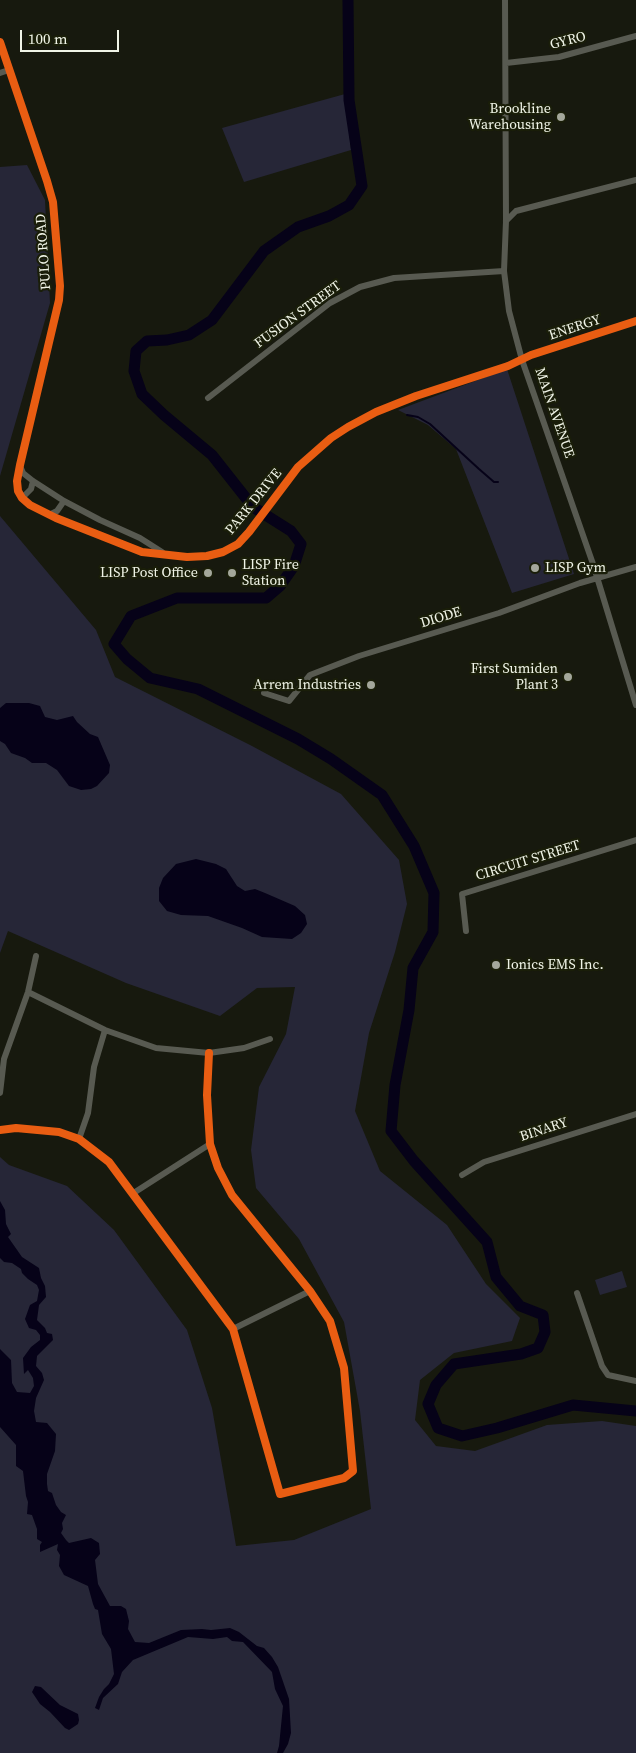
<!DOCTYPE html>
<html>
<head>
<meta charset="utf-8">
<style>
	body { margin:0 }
	#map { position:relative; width:636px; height:1753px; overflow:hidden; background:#17190e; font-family:"Source Serif 4",serif }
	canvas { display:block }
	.scale { position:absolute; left:20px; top:30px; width:99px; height:22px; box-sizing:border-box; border:2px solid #f0f4e7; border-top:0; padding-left:6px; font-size:15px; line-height:18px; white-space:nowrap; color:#f0f4e7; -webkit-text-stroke:4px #1a1e09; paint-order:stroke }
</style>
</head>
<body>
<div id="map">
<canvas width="636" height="1753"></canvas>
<div class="scale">100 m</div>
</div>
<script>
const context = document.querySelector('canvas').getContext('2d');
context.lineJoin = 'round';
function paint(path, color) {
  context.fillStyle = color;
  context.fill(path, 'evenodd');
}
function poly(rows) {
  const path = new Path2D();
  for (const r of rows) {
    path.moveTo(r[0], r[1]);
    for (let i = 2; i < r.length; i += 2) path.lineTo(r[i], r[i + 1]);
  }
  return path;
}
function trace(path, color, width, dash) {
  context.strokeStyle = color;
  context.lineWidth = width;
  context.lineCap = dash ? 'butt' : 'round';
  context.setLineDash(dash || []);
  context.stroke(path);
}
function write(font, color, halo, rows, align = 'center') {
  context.font = font + ' "Source Serif 4",serif';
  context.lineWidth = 4.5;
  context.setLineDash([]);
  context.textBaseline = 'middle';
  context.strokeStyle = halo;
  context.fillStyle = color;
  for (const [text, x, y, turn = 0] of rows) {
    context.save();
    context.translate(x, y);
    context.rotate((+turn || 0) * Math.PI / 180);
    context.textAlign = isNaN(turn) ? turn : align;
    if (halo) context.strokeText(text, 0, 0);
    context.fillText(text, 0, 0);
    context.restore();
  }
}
paint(poly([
	[345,94,351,150,244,182,222,128],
	[27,165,45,200,50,303,0,476,0,167],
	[507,369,574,574,512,593,456,449,428,425,398,410],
	[0,516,96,630,115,677,252,746,341,794,399,860,407,904,395,952,369,1033,355,1111,380,1171,447,1225,486,1284,520,1318,512,1341,454,1353,420,1380,415,1420,436,1446,475,1451,547,1425,602,1421,636,1426,636,1753,0,1753,0,1157,9,1165,67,1186,114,1230,187,1330,212,1408,236,1546,294,1540,371,1509,360,1411,344,1322,299,1239,256,1188,251,1150,259,1087,286,1034,295,987,257,988,220,1016,126,983,8,931,0,953],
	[622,1271,627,1287,600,1295,595,1280]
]), '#262637');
paint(poly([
	[6,703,29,703,40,706,45,717,57,720,73,716,77,722,90,734,98,737,110,765,109,773,97,786,91,789,81,790,69,786,57,770,46,763,32,763,25,758,11,753,5,744,0,741,0,708],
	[196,859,216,864,226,869,237,886,245,891,255,889,265,893,295,906,305,915,307,924,301,933,292,939,262,937,242,928,208,916,181,915,167,911,159,901,159,888,163,878,176,864],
	[0,1201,5,1210,6,1224,11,1234,8,1237,22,1257,39,1268,41,1278,45,1286,46,1297,39,1305,37,1320,45,1328,47,1333,52,1334,53,1340,37,1356,36,1366,42,1373,44,1380,36,1398,34,1411,36,1422,47,1423,56,1434,55,1451,47,1474,47,1484,48,1491,52,1493,56,1505,61,1512,66,1515,62,1523,63,1529,61,1533,66,1540,69,1543,91,1538,99,1543,100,1554,95,1560,98,1584,110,1606,121,1606,126,1609,129,1621,128,1629,135,1642,149,1643,181,1630,202,1629,211,1630,230,1628,239,1632,257,1646,264,1648,272,1657,278,1667,289,1699,291,1733,288,1744,283,1753,277,1753,279,1746,283,1706,275,1689,272,1672,243,1642,232,1641,227,1637,213,1639,188,1637,133,1660,122,1672,118,1684,103,1698,99,1710,95,1708,99,1697,104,1689,109,1684,114,1674,111,1649,102,1634,98,1610,95,1609,93,1604,88,1586,64,1575,59,1566,60,1555,57,1550,58,1544,40,1552,40,1545,42,1542,37,1539,37,1529,32,1515,27,1514,28,1502,26,1496,23,1471,16,1466,16,1445,0,1427,0,1349,11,1360,12,1383,17,1392,30,1393,34,1386,33,1378,28,1370,24,1374,23,1358,31,1347,40,1340,40,1335,36,1330,29,1328,25,1319,30,1305,37,1301,39,1290,37,1285,28,1279,22,1273,21,1269,12,1263,4,1262,0,1258],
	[35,1686,41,1687,60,1705,78,1714,79,1720,78,1724,69,1730,65,1728,50,1712,40,1704,32,1692]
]), '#060218');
trace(poly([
	[407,415,418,417,430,424,479,469,494,482,498,482]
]), '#060218', 2);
trace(poly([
	[348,0,349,100,362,186,349,205,329,216,298,227,264,251,212,320,189,335,167,340,147,341,136,351,134,371,142,394,164,415,212,455,253,507,291,531,301,544,294,566,280,586,266,598,177,598,131,616,114,644,127,659,150,678,198,689,298,739,331,759,382,795,414,846,434,893,433,932,413,968,409,1010,395,1085,391,1131,414,1161,487,1242,496,1277,520,1306,543,1315,545,1332,538,1348,521,1354,454,1364,436,1385,428,1404,438,1428,462,1436,497,1428,573,1405,636,1411]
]), '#060218', 11);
trace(poly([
	[505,0,506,221,504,271,509,311,522,360,593,564,636,705],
	[0,42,47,181,53,202,60,286,59,300,20,465,17,481,18,491,22,498,30,505,56,518,142,552,187,557,207,556,223,552,238,544,249,532,298,467,331,438,348,427,376,412,416,396,508,366,531,355,636,321],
	[506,63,559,57,636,36],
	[0,73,9,70],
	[506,221,516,211,636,180],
	[208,398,330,303,360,287,394,278,504,271],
	[20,466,23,473,33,481,64,501,100,520,140,538,162,552],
	[22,498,31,489,33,481],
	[51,514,57,511,64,501],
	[264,693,289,701,310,675,359,656,499,613,580,583,636,567],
	[466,931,462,894,636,840],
	[28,992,105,1030,156,1048,209,1053,244,1048,270,1039],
	[0,1093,4,1059,28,992,36,956],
	[0,1130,16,1128,59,1132,79,1139,109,1162,233,1329,280,1494,344,1478,353,1471,344,1368,330,1321,310,1291,232,1195,218,1168,210,1144,207,1095,209,1053],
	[79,1139,88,1113,94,1067,105,1030],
	[462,1175,484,1162,636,1114],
	[132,1194,210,1144],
	[577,1293,602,1366,608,1375,636,1381],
	[233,1329,310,1291]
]), '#585a51', 6);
trace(poly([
	[0,42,47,181,53,202,60,286,59,300,20,465,17,481,18,491,22,498,30,505,56,518,142,552,187,557,207,556,223,552,238,544,249,532,298,467,331,438,348,427,376,412,416,396,508,366,531,355,636,321],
	[0,1130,16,1128,59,1132,79,1139,109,1162,233,1329,280,1494,344,1478,353,1471,344,1368,330,1321,310,1291,232,1195,218,1168,210,1144,207,1095,209,1053]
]), '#e95d12', 8);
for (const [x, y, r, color] of [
	[561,117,5,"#a4a79b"],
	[535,568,5,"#a4a79b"],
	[208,573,5,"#a4a79b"],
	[232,573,5,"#a4a79b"],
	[568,677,5,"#a4a79b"],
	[371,685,5,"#a4a79b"],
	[496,965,5,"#a4a79b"]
]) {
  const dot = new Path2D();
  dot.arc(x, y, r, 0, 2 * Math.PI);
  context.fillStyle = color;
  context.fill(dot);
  trace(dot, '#1a1e09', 2);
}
write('14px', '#f0f4e7', '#1a1e09', [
	["GYRO",568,41,-14],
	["PULO ROAD",44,252,-94],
	["FUSION STREET",298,315,-36],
	["ENERGY",575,328,-18],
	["MAIN AVENUE",554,413,71],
	["PARK DRIVE",254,502,-51],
	["DIODE",441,618,-17],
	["CIRCUIT STREET",528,861,-17],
	["BINARY",544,1130,-18]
]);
write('14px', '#f0f4e7', '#1a1e09', [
	["Brookline",551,109],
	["Warehousing",551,125],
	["LISP Fire",242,565,"left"],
	["Station",242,581,"left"],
	["LISP Gym",545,568,"left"],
	["LISP Post Office",198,573],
	["First Sumiden",558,669],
	["Plant 3",558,685],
	["Arrem Industries",361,685],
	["Ionics EMS Inc.",506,965,"left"]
], 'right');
</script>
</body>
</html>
